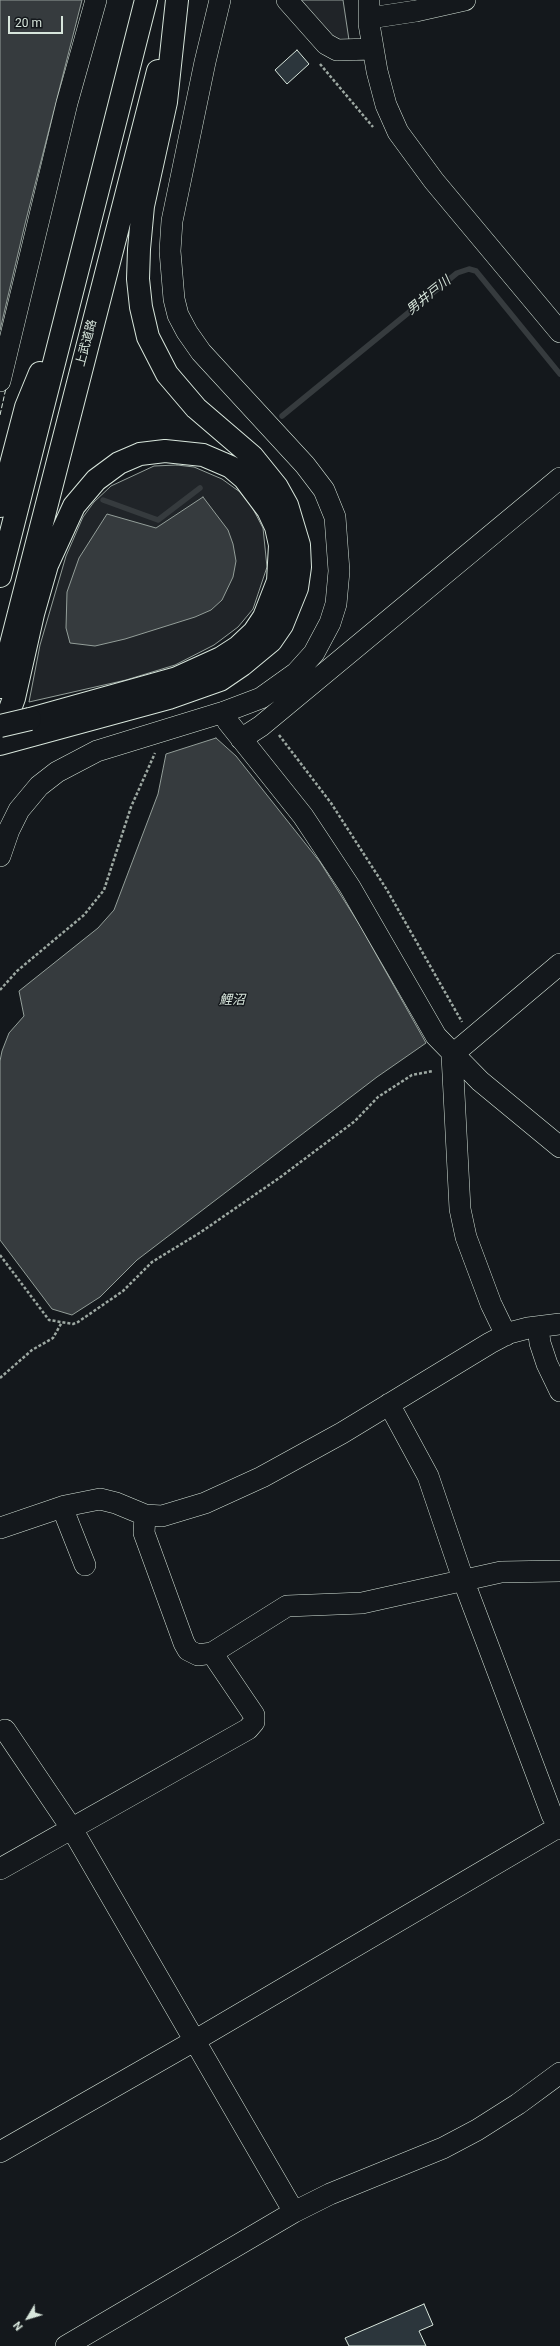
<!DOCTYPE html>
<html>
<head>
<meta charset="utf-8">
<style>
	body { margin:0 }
	#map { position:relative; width:560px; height:2346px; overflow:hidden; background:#14181c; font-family:Roboto,sans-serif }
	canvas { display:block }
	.north { position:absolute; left:8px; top:2298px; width:40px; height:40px; -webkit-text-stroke:3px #14181c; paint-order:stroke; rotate:232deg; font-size:11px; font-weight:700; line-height:16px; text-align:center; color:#d8e6dc }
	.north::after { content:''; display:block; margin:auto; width:14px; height:18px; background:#d8e6dc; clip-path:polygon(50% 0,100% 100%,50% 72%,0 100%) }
	.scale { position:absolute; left:8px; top:16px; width:55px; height:18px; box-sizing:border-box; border:2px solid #d8e6dc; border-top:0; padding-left:5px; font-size:12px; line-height:14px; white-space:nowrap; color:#d8e6dc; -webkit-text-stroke:3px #14181c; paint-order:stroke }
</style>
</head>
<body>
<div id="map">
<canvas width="560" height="2346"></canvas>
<div class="north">N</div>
<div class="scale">20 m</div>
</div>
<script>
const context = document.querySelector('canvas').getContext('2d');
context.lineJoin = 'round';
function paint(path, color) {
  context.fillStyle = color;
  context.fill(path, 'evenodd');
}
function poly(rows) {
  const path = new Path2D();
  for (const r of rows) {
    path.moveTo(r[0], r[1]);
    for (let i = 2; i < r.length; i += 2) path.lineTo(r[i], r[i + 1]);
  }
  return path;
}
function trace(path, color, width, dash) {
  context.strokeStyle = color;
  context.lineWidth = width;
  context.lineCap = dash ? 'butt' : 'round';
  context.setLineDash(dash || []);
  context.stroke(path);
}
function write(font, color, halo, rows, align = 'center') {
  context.font = font + ' Roboto,"Noto Sans JP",sans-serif';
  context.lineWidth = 3;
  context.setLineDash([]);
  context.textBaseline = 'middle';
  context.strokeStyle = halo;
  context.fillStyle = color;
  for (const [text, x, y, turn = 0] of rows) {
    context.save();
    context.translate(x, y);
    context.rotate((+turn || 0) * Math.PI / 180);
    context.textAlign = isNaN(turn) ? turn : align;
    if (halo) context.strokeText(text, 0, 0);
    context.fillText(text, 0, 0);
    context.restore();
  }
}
const green = poly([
	[298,0,343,0,349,40,337,40,298,0],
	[177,465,194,467,222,479,240,492,252,507,263,528,267,567,253,609,238,627,214,645,175,665,126,680,29,702,40,645,66,556,83,517,94,502,111,486,154,466,177,465]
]);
paint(green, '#202428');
trace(green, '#939e99', 1);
const water = poly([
	[0,0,82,0,25,224,0,330,0,0],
	[203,497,228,530,233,544,236,561,233,577,222,600,211,610,195,617,125,639,95,646,70,643,66,628,67,592,79,558,107,514,156,528,203,497],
	[216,738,236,756,320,862,359,924,426,1043,377,1077,137,1260,100,1297,72,1315,52,1309,0,1240,0,1061,2,1051,9,1033,24,1016,19,991,98,928,114,910,158,794,166,754,216,738]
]);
paint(water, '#363b3e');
trace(water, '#939e99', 1);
trace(poly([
	[282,416,457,273,469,269,476,271,560,374],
	[103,500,158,520,200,488]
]), '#363b3e', 5.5);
const building = poly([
	[297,50,309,64,287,84,275,70,297,50],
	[424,2304,433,2325,419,2331,426,2346,349,2346,345,2338,424,2304]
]);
paint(building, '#2c363c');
trace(building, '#d8e6dc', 1);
const minor = poly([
	[287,0,326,44,337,50,373,49],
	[369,0,369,24,377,71,386,105,398,132,434,181,560,332],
	[370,18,416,11,465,0],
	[0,381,67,103,96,0],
	[224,712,228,722,303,816,350,887,436,1036,480,1081,560,1147],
	[241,739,261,726,560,478],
	[0,856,9,830,19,810,39,786,57,772,97,751,224,712,261,698,296,673,314,653,330,623,336,604,339,571,335,517,324,490,305,465,201,352,187,332,178,315,174,299,170,251,172,221,205,62,220,0],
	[538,1327,540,1343,547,1364,560,1391],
	[506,1335,491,1304,466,1237,460,1209,452,1055,560,964],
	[389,1404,428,1476,464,1582,552,1815,560,1829],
	[65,1506,66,1517,85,1565],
	[145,1515,144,1533,184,1643,188,1650,198,1655,212,1653,287,1606,362,1603,501,1572,560,1571],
	[0,1528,65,1506,100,1499,116,1503,145,1515,162,1516,205,1503,262,1477,342,1433,490,1343,509,1333,528,1328,560,1324],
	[5,1730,72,1829,294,2212],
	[0,1869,248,1729,254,1722,254,1715,212,1653],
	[0,2152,194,2041,560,1826],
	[66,2346,294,2212,330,2194,443,2148,477,2130,518,2104,560,2073]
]);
const highway = poly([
	[0,506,26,407,40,373],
	[0,576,146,0],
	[0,687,158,71],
	[0,737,14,698,33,614,47,565,74,506,96,480,119,463,140,454,165,451,203,455,231,467,244,478,268,510,276,527,280,545,278,581,264,617,254,632,238,647,221,658,177,678,30,719],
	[0,744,169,698,220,680,242,665,271,641,282,625,297,588,300,567,299,545,287,505,277,487,252,456,196,408,167,374,148,337,141,307,138,279,139,249,143,206,166,102,177,0]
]);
trace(minor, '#d8e6dc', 22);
trace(highway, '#d8e6dc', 24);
trace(poly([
	[320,64,373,127],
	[279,735,331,803,387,890,462,1022],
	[0,990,17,971,84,915,104,890,131,807,155,753],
	[0,1255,49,1320,73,1324,78,1322,123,1291,152,1262,201,1232,282,1176,355,1121,378,1097,412,1075,433,1071],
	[0,1378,32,1350,53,1338,62,1322]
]), '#9da8a2', 2.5, [3, 2]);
trace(minor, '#14181c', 21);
trace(highway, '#14181c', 22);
const highwayBridge = poly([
	[0,726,30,719]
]);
trace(highwayBridge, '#d8e6dc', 24, []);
trace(highwayBridge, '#14181c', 22);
trace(poly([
	[0,415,6,388]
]), '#d8e6dc', 1, [5, 2]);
write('12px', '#d8e6dc', '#14181c', [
	["上武道路",87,343,-75]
]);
write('italic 13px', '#d8e6dc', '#14181c', [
	["男井戸川",429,296,-39],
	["鯉沼",232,1001]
]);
</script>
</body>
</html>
